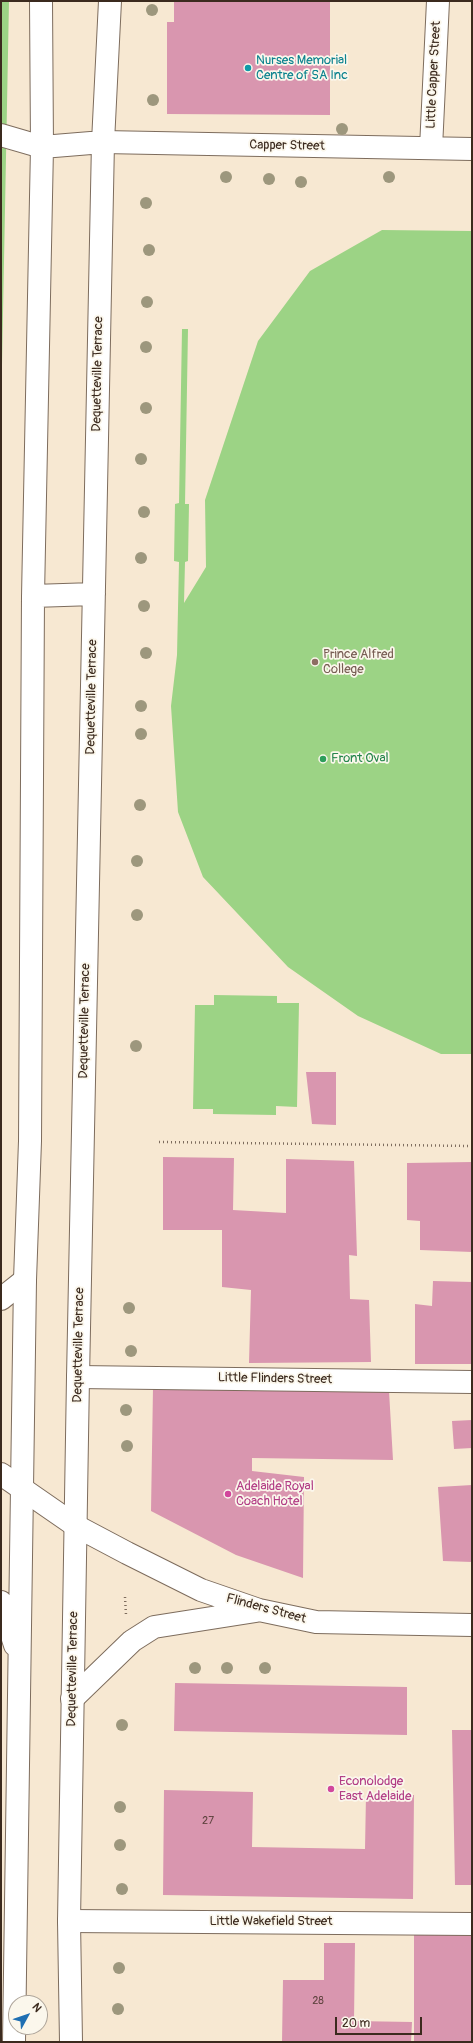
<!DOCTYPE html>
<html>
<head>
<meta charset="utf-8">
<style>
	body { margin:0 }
	#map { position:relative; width:473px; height:2043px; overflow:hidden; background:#f7e8d2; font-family:Pangolin,sans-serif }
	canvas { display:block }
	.frame { position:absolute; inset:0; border:2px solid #3b2a1e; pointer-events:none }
	.north { position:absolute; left:8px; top:1995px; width:40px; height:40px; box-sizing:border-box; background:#fbf7ec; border:1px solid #aea59a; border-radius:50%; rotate:50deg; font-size:11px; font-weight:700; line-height:16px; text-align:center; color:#3b2a1e }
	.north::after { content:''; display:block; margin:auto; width:14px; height:18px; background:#1f6fb2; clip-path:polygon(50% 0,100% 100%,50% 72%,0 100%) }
	.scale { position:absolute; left:335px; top:2017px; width:87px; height:18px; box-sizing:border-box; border:2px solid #3b2a1e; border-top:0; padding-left:5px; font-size:12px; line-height:14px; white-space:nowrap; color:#3b2a1e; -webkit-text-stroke:3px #fbf7ec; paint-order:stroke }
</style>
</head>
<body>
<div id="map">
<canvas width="473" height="2043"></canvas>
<div class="frame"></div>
<div class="north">N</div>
<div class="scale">20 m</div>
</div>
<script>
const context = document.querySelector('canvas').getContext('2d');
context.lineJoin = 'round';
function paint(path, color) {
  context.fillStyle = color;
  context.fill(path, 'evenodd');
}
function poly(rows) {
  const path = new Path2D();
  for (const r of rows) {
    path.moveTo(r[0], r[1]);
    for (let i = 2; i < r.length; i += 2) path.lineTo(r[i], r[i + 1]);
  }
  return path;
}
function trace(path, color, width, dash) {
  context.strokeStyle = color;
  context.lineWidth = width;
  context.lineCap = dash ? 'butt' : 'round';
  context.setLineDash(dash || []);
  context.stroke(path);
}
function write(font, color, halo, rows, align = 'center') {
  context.font = font + ' Pangolin,sans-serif';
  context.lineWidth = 3.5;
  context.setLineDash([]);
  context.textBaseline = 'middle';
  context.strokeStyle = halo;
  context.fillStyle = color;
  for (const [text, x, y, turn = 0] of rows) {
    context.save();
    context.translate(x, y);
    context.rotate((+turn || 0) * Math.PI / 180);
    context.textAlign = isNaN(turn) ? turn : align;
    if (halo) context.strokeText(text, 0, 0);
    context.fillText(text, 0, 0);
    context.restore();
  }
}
paint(poly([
	[1,1,9,1,1,417],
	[382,230,472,231,472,1054,441,1054,358,1016,288,967,203,877,178,812,171,706,177,655,179,562,174,561,175,504,179,503,182,329,188,329,185,504,189,504,188,561,185,562,184,603,206,567,205,500,258,341,310,271],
	[214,995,277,996,277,1003,299,1003,297,1107,276,1106,276,1115,213,1114,213,1109,193,1109,195,1005,214,1005]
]), '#9cd385');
paint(poly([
	[174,1,330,1,330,115,167,114,167,22,174,22],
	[306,1072,336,1072,336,1125,312,1124],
	[163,1157,234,1158,233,1210,286,1213,286,1159,354,1161,357,1256,349,1255,350,1299,369,1300,371,1362,249,1363,251,1290,222,1287,222,1230,163,1230],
	[472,1162,472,1252,420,1250,420,1221,407,1220,407,1163],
	[433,1281,472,1282,472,1364,415,1364,415,1304,432,1306],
	[153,1388,389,1391,393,1460,252,1458,252,1471,304,1477,303,1578,236,1555,151,1511],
	[472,1420,472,1448,454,1449,452,1421],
	[472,1485,472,1562,443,1561,438,1487],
	[175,1683,407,1687,407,1735,174,1731],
	[452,1730,472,1730,472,1885,455,1885],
	[164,1790,253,1792,252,1847,365,1849,366,1795,414,1795,413,1899,163,1895],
	[414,1927,472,1928,472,2042,414,2042],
	[324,1943,355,1943,354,2021,412,2022,411,2042,282,2042,283,1980,324,1980]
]), '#d996af');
const minor = poly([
	[1,135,42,147],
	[103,142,472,149],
	[431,148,438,1],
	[78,1377,472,1382],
	[69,1921,472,1924]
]);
const major = poly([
	[1,1299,25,1280],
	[1,1474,76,1526,127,1553,201,1590,259,1610,316,1622,472,1625],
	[72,1699,132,1641,154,1627,256,1611]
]);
const highway = poly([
	[42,147,103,142],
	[33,596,94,594],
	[1,1602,15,1645],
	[14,2042,25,1280,30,1141,33,596,42,147,41,1],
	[71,2042,69,1921,78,1377,103,142,110,1]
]);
trace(minor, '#7d6c5d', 24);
trace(major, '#7d6c5d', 24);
trace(highway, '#7d6c5d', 24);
trace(poly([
	[159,1142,472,1146],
	[125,1597,126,1615]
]), '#7d6c5d', 2.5, [1, 3]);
trace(minor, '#fff', 22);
trace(major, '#fff', 22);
trace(highway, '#fff', 22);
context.fillStyle = '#9d977d';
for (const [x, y] of [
	[152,10],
	[153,100],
	[342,129],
	[226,177],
	[389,177],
	[269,179],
	[301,182],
	[146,203],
	[149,250],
	[147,302],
	[146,347],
	[146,408],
	[141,459],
	[144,512],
	[141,558],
	[144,606],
	[146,653],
	[141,706],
	[141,734],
	[140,805],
	[137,861],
	[137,915],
	[136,1046],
	[129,1308],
	[131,1351],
	[126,1410],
	[127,1446],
	[195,1668],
	[227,1668],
	[265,1668],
	[122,1725],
	[120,1807],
	[120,1845],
	[122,1889],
	[119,1968],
	[118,2009]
]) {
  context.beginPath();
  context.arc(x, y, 6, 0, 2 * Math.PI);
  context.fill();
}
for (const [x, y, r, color] of [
	[248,68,4,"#0f9aa8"],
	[315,662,4,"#8d6e63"],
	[323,759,4,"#2e9e5b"],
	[228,1494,4,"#d1479c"],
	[331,1789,4,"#d1479c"]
]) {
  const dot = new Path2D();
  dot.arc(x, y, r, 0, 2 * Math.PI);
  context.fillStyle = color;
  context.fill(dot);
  trace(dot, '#fbf7ec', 1.5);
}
write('11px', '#624542', null, [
	["27",208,1821],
	["28",318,2001]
]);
write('13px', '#0d838f', '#fbf7ec', [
	["Nurses Memorial",256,61],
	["Centre of SA Inc",256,76]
], 'left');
write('13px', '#3b2a1e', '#fbf7ec', [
	["Little Capper Street",434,75,-87],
	["Capper Street",287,146,1],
	["Dequetteville Terrace",98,374,-89],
	["Dequetteville Terrace",92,697,-89],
	["Dequetteville Terrace",85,1021,-89],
	["Dequetteville Terrace",79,1345,-89],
	["Little Flinders Street",275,1379,1],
	["Flinders Street",266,1609,15],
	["Dequetteville Terrace",73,1669,-89],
	["Little Wakefield Street",271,1922]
]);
write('13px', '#785e54', '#fbf7ec', [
	["Prince Alfred",323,655],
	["College",323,670]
], 'left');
write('13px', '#27864d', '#fbf7ec', [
	["Front Oval",331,759]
], 'left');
write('13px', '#b23c85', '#fbf7ec', [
	["Adelaide Royal",236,1487],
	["Coach Hotel",236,1502],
	["Econolodge",339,1782],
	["East Adelaide",339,1797]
], 'left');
</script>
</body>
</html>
